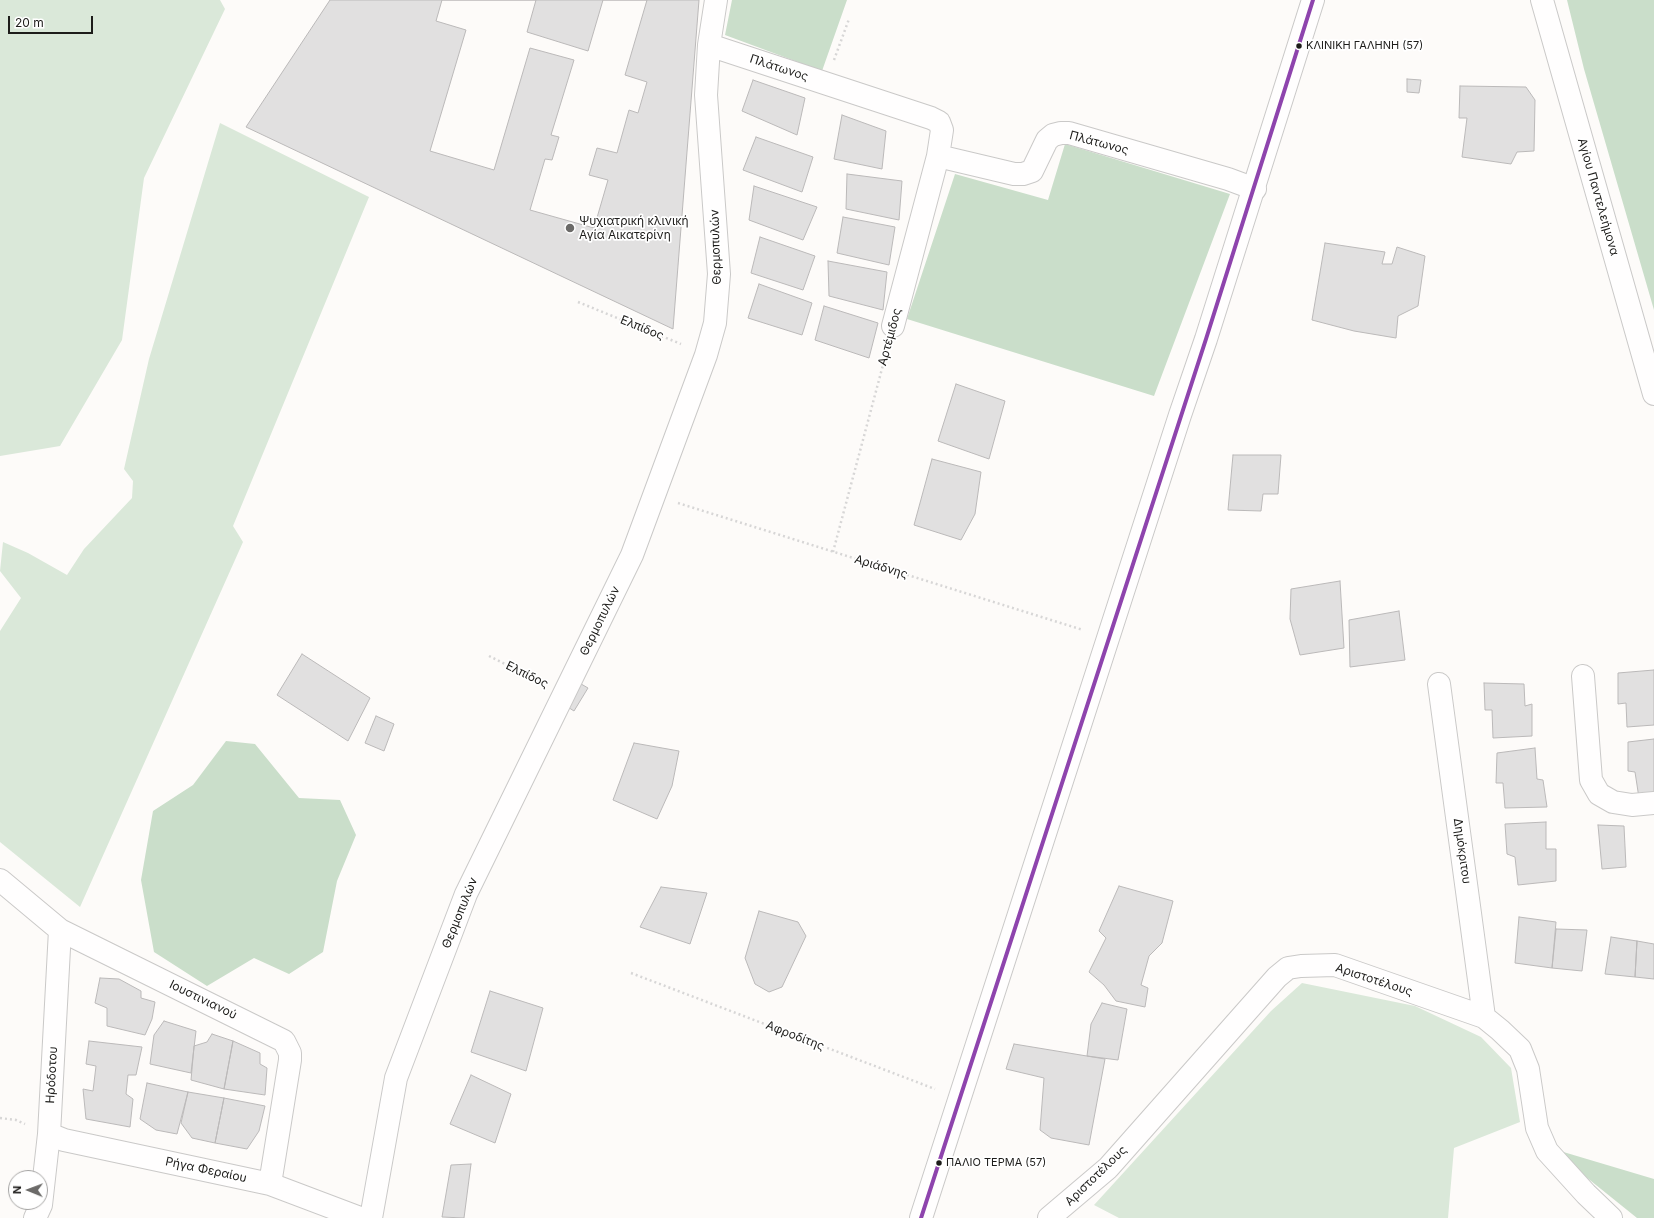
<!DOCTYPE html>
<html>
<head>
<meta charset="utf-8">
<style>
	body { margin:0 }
	#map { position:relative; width:1654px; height:1218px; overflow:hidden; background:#fdfbf9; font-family:Inter,sans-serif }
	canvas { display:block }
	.north { position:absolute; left:8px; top:1170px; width:40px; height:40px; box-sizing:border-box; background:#fff; border:1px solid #a5a4a3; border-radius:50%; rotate:271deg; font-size:11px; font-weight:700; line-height:16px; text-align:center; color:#1d1c1a }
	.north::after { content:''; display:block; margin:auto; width:14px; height:18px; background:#6b6a68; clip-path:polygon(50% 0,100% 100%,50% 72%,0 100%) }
	.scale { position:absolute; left:8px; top:16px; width:85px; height:18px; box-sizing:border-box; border:2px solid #1d1c1a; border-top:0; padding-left:5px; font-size:12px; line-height:14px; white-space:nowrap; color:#1d1c1a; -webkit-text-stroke:3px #fff; paint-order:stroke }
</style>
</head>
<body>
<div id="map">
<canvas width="1654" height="1218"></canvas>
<div class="north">N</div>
<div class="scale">20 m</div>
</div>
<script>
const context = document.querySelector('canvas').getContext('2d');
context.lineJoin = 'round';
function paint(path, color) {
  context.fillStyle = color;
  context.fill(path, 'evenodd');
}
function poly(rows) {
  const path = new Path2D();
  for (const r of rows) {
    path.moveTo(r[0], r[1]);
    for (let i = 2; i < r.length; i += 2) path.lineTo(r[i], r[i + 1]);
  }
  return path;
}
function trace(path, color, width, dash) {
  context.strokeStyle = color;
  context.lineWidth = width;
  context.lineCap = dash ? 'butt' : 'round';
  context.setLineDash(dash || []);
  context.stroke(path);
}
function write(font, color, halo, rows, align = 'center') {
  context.font = font + ' Inter,sans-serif';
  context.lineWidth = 3.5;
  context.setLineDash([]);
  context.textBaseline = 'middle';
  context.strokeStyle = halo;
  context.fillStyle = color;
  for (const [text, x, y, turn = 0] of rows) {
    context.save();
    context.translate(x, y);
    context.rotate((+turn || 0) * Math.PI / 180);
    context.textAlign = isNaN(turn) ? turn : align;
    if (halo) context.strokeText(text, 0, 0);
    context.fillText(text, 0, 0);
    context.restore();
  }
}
paint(poly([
	[0,0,220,0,225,9,144,178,122,340,60,446,0,456],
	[220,123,369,197,233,526,243,542,80,907,0,842,0,631,21,598,0,571,3,542,28,553,67,575,84,549,132,498,133,481,124,469,149,359],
	[1302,983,1415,1006,1481,1037,1511,1068,1520,1122,1454,1148,1448,1218,1119,1218,1094,1205,1271,1011]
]), '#dae8d9');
paint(poly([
	[732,0,847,0,822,71,725,35],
	[1567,0,1654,0,1654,310,1584,69],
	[1065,144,1230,194,1154,396,907,319,955,174,1048,200],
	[226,741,255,744,299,798,340,800,356,835,337,881,323,952,289,974,254,958,207,986,154,952,141,880,153,811,193,785],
	[1550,1148,1654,1179,1654,1218,1637,1218]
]), '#cadeca');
const building = poly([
	[330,0,699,0,673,329,246,127,330,0],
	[442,0,536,0,527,32,588,51,603,0,647,0,625,75,647,82,638,113,629,110,617,153,597,148,589,175,608,180,594,228,530,210,545,159,552,160,559,137,551,135,574,60,530,48,494,170,430,151,466,30,436,21,442,0],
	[1407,79,1421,80,1419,93,1407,92,1407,79],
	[753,80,805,98,797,135,742,111,753,80],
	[1460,86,1526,87,1535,100,1534,151,1517,152,1511,164,1462,157,1467,118,1459,118,1460,86],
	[842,115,886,131,882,169,834,159,842,115],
	[756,137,813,157,802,192,743,170,756,137],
	[847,174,902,181,899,220,846,209,847,174],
	[754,186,817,207,803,240,749,220,754,186],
	[843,217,895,227,889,265,837,253,843,217],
	[760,237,815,256,803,290,751,273,760,237],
	[1325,243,1385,252,1382,264,1392,264,1397,247,1425,256,1418,306,1398,316,1396,338,1354,331,1312,320,1325,243],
	[828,261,887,272,883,310,829,296,828,261],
	[759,284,812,303,802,335,748,318,759,284],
	[824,306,878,323,869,358,815,340,824,306],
	[956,384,1005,401,989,459,938,441,956,384],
	[1233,455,1281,455,1278,494,1263,494,1261,511,1228,510,1233,455],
	[932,459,981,472,975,514,961,540,914,525,932,459],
	[1340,581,1344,648,1300,655,1290,619,1291,589,1340,581],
	[1399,611,1405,660,1350,667,1349,620,1399,611],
	[302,654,370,698,348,741,277,695,302,654],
	[1654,670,1654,725,1627,727,1626,703,1618,704,1618,673,1654,670],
	[576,681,588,688,574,711,563,704,576,681],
	[1484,683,1524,684,1525,706,1532,704,1532,736,1493,738,1492,710,1485,710,1484,683],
	[376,716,394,724,384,751,365,743,376,716],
	[1654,739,1654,796,1639,798,1635,772,1628,771,1628,742,1654,739],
	[634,743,679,751,672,786,657,819,613,800,634,743],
	[1535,748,1537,779,1543,780,1547,807,1505,808,1503,783,1496,783,1497,753,1535,748],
	[1546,822,1546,849,1556,849,1556,881,1518,885,1515,857,1507,854,1505,824,1546,822],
	[1598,825,1624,826,1626,867,1602,869,1598,825],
	[1119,886,1173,901,1162,943,1149,956,1141,985,1148,988,1145,1007,1116,1001,1104,985,1089,972,1106,938,1099,931,1119,886],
	[661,887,707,893,690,944,640,927,661,887],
	[759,911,798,922,806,936,782,987,769,992,755,984,745,958,759,911],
	[1519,917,1556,922,1552,968,1515,963,1519,917],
	[1556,929,1587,930,1582,971,1552,968,1556,929],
	[1611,937,1637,941,1635,977,1605,974,1611,937],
	[1637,941,1654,944,1654,979,1635,977,1637,941],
	[100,978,119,979,141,991,141,998,155,1002,152,1019,145,1035,107,1026,107,1008,95,1003,100,978],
	[490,991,543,1008,526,1071,471,1052,490,991],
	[1102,1003,1127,1009,1118,1060,1087,1056,1091,1024,1102,1003],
	[164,1021,196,1031,191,1073,150,1064,154,1035,164,1021],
	[212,1034,233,1041,224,1089,191,1080,194,1046,207,1042,212,1034],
	[89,1041,142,1047,136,1075,128,1075,126,1094,133,1099,130,1127,86,1119,83,1089,93,1091,96,1066,86,1064,89,1041],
	[233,1041,260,1053,260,1064,267,1068,265,1095,224,1089,233,1041],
	[1014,1044,1105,1059,1089,1145,1051,1138,1040,1130,1044,1078,1006,1069,1014,1044],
	[471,1075,511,1094,495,1143,450,1124,471,1075],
	[147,1083,188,1092,177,1134,156,1130,140,1119,147,1083],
	[188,1092,224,1098,215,1143,192,1138,181,1123,188,1092],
	[224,1098,265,1106,259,1131,247,1149,215,1143,224,1098],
	[471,1164,464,1218,442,1217,451,1165,471,1164]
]);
paint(building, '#e1e0e0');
trace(building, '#bbb9b9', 1);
const minor = poly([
	[1542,0,1654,394],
	[709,45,931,118,939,122,942,130,938,156,893,326],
	[938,156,1014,174,1023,174,1032,171,1047,140,1053,135,1061,133,1069,133,1228,179,1255,189],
	[1583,676,1591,780,1599,794,1613,802,1632,805,1654,803],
	[1439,684,1484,1017],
	[0,880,60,930,284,1041,290,1053,290,1060,270,1184],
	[49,1134,64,1140,270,1184,360,1218],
	[35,1218,41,1205,49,1134,60,930],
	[371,1218,396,1078,466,894,632,555,706,355,715,323,719,274,706,95,709,45,716,0],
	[1049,1218,1108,1168,1277,977,1288,968,1301,966,1335,965,1484,1017,1500,1030,1520,1049,1528,1069,1537,1128,1547,1151,1586,1194,1611,1218]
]);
const major = poly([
	[921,1218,1180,415,1206,339,1313,0]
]);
trace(minor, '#cac9c8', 24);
trace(major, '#cac9c8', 24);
trace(poly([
	[834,60,849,19],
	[578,302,681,344],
	[678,503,1083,630],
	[833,552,887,350],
	[489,656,541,682],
	[631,973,935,1089],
	[0,1118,16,1120,25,1124]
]), '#d7d6d6', 2.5, [2, 3]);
trace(minor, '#fffefe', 22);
trace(major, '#fffefe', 22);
trace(poly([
	[921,1218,1206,339,1313,0]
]), '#8e44ad', 4);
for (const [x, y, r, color] of [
	[1299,46,3.5,"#1d1c1a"],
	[570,228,5,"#6b6a68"],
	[939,1163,3.5,"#1d1c1a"]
]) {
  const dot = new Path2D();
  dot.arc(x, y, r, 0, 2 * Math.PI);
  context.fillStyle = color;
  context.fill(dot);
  trace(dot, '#fff', 1.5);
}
write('11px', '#1d1c1a', '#fff', [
	["ΚΛΙΝΙΚΗ ΓΑΛΗΝΗ (57)",1306,46],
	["ΠΑΛΙΟ ΤΕΡΜΑ (57)",946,1163]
], 'left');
write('12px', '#1d1c1a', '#fff', [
	["Πλάτωνος",779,68,18],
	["Πλάτωνος",1099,143,15],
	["Αγίου Παντελεήμονα",1598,197,74],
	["Θερμοπυλών",716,247,-92],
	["Ελπίδος",642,328,22],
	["Αρτέμιδος",890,337,-75],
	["Αριάδνης",881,567,17],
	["Θερμοπυλών",600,621,-64],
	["Ελπίδος",527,675,26],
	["Δημόκριτου",1462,851,82],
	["Θερμοπυλών",460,913,-68],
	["Αριστοτέλους",1374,980,18],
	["Ιουστινιανού",203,1000,26],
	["Αφροδίτης",795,1036,21],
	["Ηρόδοτου",52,1075,-87],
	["Ρήγα Φεραίου",206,1170,12],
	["Αριστοτέλους",1096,1176,-44]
]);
write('12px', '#1d1c1a', '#fff', [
	["Ψυχιατρική κλινική",579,221],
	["Αγία Αικατερίνη",579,235]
], 'left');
</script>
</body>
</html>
